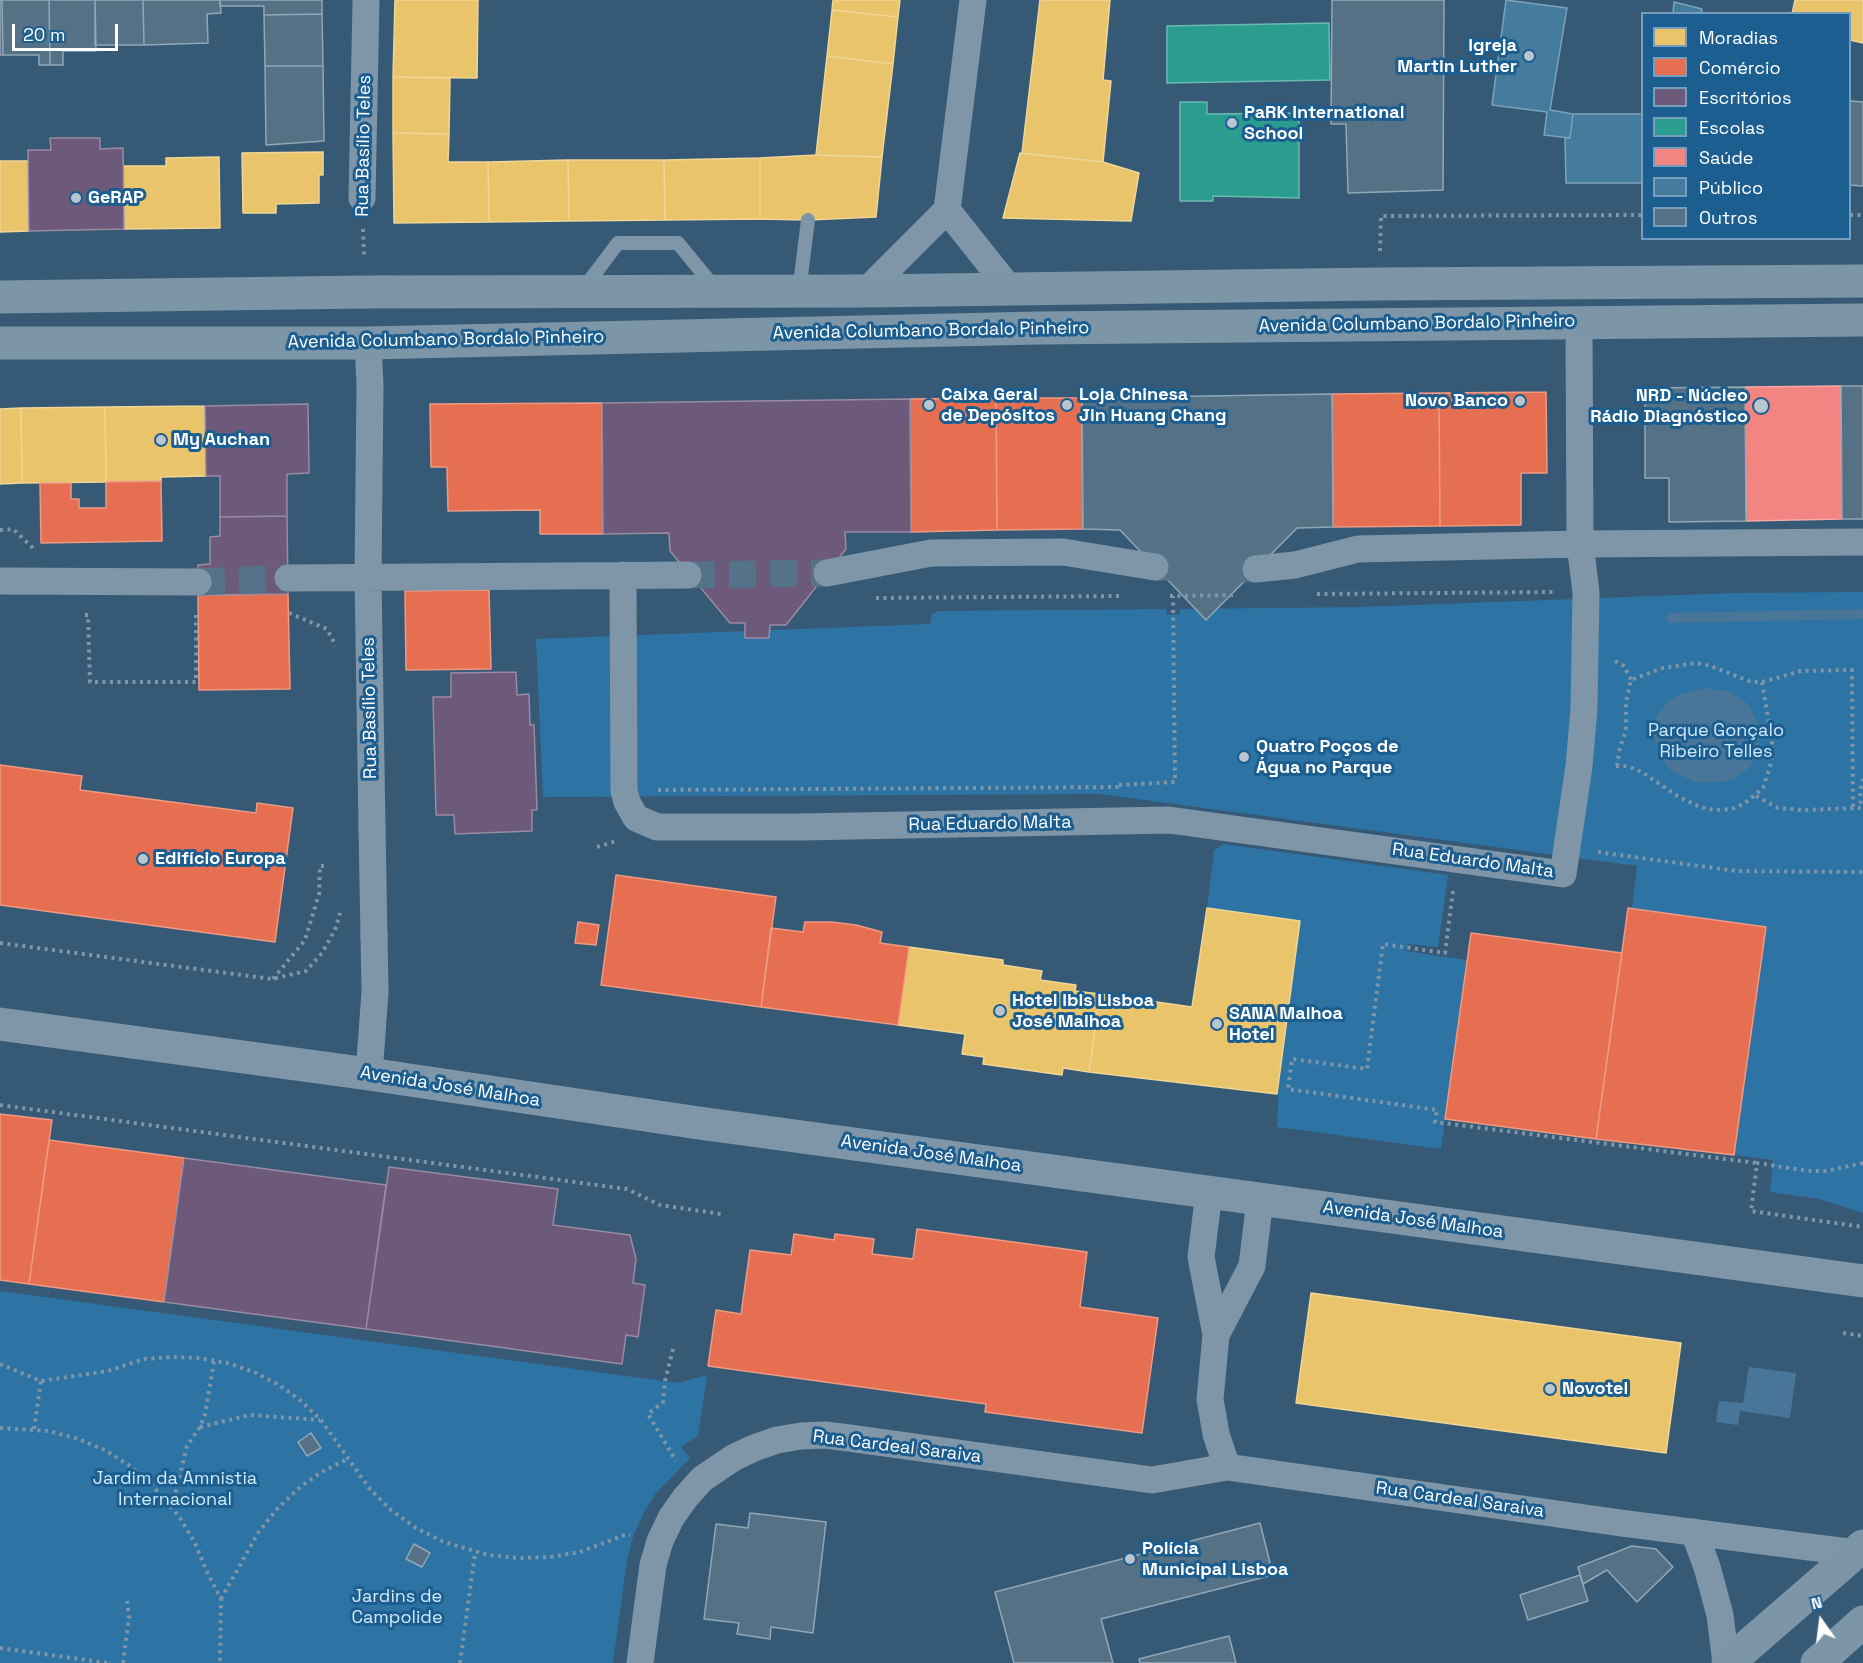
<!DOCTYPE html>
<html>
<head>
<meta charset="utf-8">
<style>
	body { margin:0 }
	#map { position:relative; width:1863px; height:1663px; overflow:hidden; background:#365a75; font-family:"Space Grotesk",sans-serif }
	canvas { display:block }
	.legend { position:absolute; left:1641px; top:12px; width:210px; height:228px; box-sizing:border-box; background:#1c5e8f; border:2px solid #779ebc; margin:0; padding:8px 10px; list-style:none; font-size:18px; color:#fff }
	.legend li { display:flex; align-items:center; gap:12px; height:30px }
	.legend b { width:30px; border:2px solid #779ebc }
	.north { position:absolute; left:1791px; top:1591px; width:60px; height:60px; -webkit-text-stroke:4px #1c5e8f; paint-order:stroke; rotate:346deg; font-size:16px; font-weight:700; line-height:24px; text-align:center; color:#fff }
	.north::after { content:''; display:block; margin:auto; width:21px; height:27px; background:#fff; clip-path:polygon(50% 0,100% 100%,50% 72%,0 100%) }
	.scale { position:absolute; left:12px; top:24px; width:106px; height:27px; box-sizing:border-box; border:3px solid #fff; border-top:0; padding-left:8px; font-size:18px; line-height:21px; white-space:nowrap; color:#fff; -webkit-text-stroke:4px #1c5e8f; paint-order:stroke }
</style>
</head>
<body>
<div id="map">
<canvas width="1863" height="1663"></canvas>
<ul class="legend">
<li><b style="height:16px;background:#e9c46a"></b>Moradias</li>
<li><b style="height:16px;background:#e76f51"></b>Comércio</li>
<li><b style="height:16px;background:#6d597a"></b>Escritórios</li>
<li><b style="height:16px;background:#2a9d8f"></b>Escolas</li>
<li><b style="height:16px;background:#f28482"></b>Saúde</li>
<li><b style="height:16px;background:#457b9d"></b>Público</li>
<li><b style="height:16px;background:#547186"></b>Outros</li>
</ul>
<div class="north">N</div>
<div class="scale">20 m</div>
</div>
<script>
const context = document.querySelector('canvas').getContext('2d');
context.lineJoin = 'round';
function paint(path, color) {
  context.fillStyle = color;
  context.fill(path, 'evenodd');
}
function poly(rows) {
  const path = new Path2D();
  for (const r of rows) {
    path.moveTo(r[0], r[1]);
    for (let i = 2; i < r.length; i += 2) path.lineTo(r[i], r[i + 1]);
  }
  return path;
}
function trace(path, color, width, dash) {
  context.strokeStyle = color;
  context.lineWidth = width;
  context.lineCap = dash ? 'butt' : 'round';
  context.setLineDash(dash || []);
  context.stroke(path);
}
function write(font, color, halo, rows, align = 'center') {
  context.font = font + ' "Space Grotesk",sans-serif';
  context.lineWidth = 6;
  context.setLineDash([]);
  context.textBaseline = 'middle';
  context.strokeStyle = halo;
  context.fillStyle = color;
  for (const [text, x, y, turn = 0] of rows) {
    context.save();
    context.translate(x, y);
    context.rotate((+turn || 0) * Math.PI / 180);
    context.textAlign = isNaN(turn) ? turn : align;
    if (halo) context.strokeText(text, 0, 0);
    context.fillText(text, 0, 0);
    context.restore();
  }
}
paint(poly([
	[1863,592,1863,1213,1819,1199,1770,1192,1773,1160,1734,1155,1766,927,1632,908,1637,866,1100,794,543,797,536,639,930,624,932,614,938,611,1166,609,1167,615,1180,614,1180,609,1363,607,1732,593],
	[1223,844,1448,875,1438,947,1408,944,1406,951,1467,960,1441,1149,1277,1127,1279,1081,1300,921,1207,908,1214,851],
	[0,1291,678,1383,707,1375,698,1436,681,1447,690,1458,656,1493,643,1514,633,1537,627,1560,613,1663,0,1663]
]), '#2d73a4');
paint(poly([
	[1706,688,1730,692,1747,703,1757,721,1760,736,1758,753,1750,767,1733,779,1716,783,1695,782,1671,771,1660,756,1654,737,1656,717,1667,702,1681,694],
	[1749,1367,1796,1373,1790,1418,1740,1411,1738,1425,1716,1422,1719,1401,1743,1403]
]), '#497698');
const homes = poly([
	[395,0,478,0,477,78,393,77,395,0],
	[833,0,900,0,898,17,832,10,833,0],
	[1040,0,1110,0,1103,80,1111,81,1103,162,1022,153,1040,0],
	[1795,0,1863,0,1863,43,1850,40,1850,14,1792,14,1795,0],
	[832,10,898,17,893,64,827,56,832,10],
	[827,56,893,64,882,157,816,155,827,56],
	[393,77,450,78,449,134,393,133,393,77],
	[393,133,449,134,448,162,488,162,489,222,394,223,393,133],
	[323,152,323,175,319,175,319,203,276,204,276,213,243,213,242,153,323,152],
	[1020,153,1103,162,1139,173,1131,221,1003,218,1020,153],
	[816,155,882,157,876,217,808,220,760,219,760,158,816,155],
	[219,157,220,228,124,229,123,166,166,166,166,158,219,157],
	[760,158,760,219,665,220,664,160,760,158],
	[568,160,569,221,489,222,488,162,568,160],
	[568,160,664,160,665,220,569,221,568,160],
	[0,161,28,161,29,231,0,232,0,161],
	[205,406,206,476,161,477,161,481,106,482,105,407,205,406],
	[105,407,106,482,22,483,21,408,105,407],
	[21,408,22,483,0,484,0,409,21,408],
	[1207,908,1300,921,1277,1094,1089,1072,1100,994,1192,1007,1207,908],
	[909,947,1003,960,1003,965,1042,971,1040,980,1076,985,1075,991,1100,994,1089,1072,1063,1068,1062,1075,983,1064,984,1057,962,1054,965,1034,898,1025,909,947],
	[1311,1293,1681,1343,1666,1453,1296,1403,1311,1293]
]);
paint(homes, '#e9c46a');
trace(homes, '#f0d697', 1.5);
const shops = poly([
	[1546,392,1547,473,1521,473,1521,525,1440,526,1439,393,1546,392],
	[1439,393,1440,526,1333,527,1332,394,1439,393],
	[996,398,997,530,911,532,910,399,996,398],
	[996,398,1082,398,1083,529,997,530,996,398],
	[602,403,603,534,540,534,540,510,448,511,447,467,431,467,430,404,602,403],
	[161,481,162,541,41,543,40,483,71,483,71,499,79,499,79,508,106,508,106,482,161,481],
	[489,590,491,669,406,670,405,591,489,590],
	[288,594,290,689,199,690,198,595,288,594],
	[0,765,82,776,80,790,256,813,257,803,293,808,275,942,0,905,0,765],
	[616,875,776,897,761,1007,601,985,616,875],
	[1628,908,1766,927,1734,1155,1596,1139,1628,908],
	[578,922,599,925,596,945,575,943,578,922],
	[805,922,831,922,856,925,882,932,880,943,909,947,898,1025,761,1007,771,928,803,932,805,922],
	[1471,933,1622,953,1596,1139,1445,1119,1471,933],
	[0,1114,52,1120,29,1284,0,1280,0,1114],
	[49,1140,184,1158,164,1302,29,1284,49,1140],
	[917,1229,1087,1252,1080,1307,1158,1318,1142,1433,985,1412,986,1404,708,1366,716,1310,741,1314,750,1250,791,1255,794,1234,834,1240,835,1234,874,1239,872,1254,913,1259,917,1229]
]);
paint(shops, '#e76f51');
trace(shops, '#ee9a85', 1.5);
const offices = poly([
	[50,138,100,138,100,149,123,148,124,229,29,231,28,150,51,150,50,138],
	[910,399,911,532,845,532,846,549,786,625,770,625,769,638,745,638,745,623,730,623,670,551,669,533,603,534,602,403,910,399],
	[308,404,309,473,287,474,287,516,220,517,220,476,206,476,205,406,308,404],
	[287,516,288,594,198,595,198,565,210,564,210,537,220,536,220,517,287,516],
	[516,672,517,695,529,694,530,725,534,725,537,810,532,810,532,831,455,834,454,815,436,815,433,697,451,697,451,673,516,672],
	[184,1158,386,1185,366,1329,164,1302,184,1158],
	[389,1167,558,1189,553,1225,630,1235,636,1259,633,1283,645,1285,638,1337,626,1335,622,1364,366,1329,389,1167]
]);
paint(offices, '#6d597a');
trace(offices, '#998ba2', 1.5);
const schools = poly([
	[1329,23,1330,80,1167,83,1167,26,1329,23],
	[1180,102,1207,102,1207,114,1299,113,1299,198,1213,196,1213,201,1180,201,1180,102]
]);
paint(schools, '#2a9d8f');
trace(schools, '#6abab1', 1.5);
const health = poly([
	[1841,386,1842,519,1746,521,1745,387,1841,386]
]);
paint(health, '#f28482');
trace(health, '#f6a9a8', 1.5);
const public = poly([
	[1506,0,1567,8,1550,110,1573,114,1570,138,1544,135,1547,112,1492,105,1506,0],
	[1674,2,1702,9,1701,14,1673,14,1674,2],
	[1573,114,1642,114,1642,183,1566,183,1565,138,1570,138,1573,114]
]);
paint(public, '#457b9d');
trace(public, '#7da3ba', 1.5);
trace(poly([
	[1671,618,1863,614]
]), '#497698', 10);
const building = poly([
	[0,0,2,0,3,55,0,55,0,0],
	[2,0,49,0,50,65,39,65,39,55,3,55,2,0],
	[49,0,95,0,96,51,63,51,63,65,50,65,49,0],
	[95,0,143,0,144,45,95,45,95,0],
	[143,0,220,0,221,13,207,14,208,43,144,45,143,0],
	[220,0,322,0,322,14,264,15,264,6,220,6,220,0],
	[1332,0,1444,0,1443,190,1348,193,1346,124,1331,124,1332,0],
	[322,14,323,66,265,66,264,15,322,14],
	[265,66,323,66,324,141,266,145,265,66],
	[1850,101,1863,102,1863,186,1850,185,1850,101],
	[1841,386,1863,386,1863,519,1842,519,1841,386],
	[1745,387,1746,521,1669,522,1669,478,1645,478,1645,388,1745,387],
	[1332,394,1333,527,1297,528,1206,620,1120,530,1083,529,1082,398,1332,394],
	[311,1433,321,1448,307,1456,298,1442,311,1433],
	[750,1513,826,1522,813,1633,771,1627,770,1639,737,1634,739,1623,704,1619,716,1524,748,1528,750,1513],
	[1260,1523,1273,1575,1101,1619,1113,1663,1014,1663,995,1592,1260,1523],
	[414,1544,430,1553,422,1567,406,1559,414,1544],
	[1632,1546,1656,1549,1673,1567,1637,1602,1607,1570,1583,1584,1578,1567,1632,1546],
	[1580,1575,1588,1601,1528,1620,1520,1595,1580,1575],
	[1229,1636,1236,1663,1140,1663,1139,1659,1229,1636]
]);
paint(building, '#547186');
trace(building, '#92a7b6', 1.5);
trace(poly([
	[1155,567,1256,569],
	[688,575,827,573],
	[198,582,288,578]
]), '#54738a', 27, [27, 14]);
trace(poly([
	[1850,215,1863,215],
	[363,229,364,257],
	[1380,251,1381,216,1642,215],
	[0,530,13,529,34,549],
	[1317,594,1555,592],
	[1170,596,1237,595],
	[876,598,1120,596],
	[289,613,327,629,336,646],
	[85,615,88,615,90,682,196,682,196,614],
	[1615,661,1624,666,1631,680],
	[1616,766,1627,766,1642,772,1679,797,1700,807,1715,810,1732,809,1745,803,1763,788,1771,763,1772,742,1762,682],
	[1617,766,1620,747,1626,731,1626,702,1631,680,1663,668,1696,663,1711,666,1751,682,1762,682,1801,671,1852,670,1853,808],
	[1119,785,1175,782,1173,596],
	[658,790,1121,787],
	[1756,796,1778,808,1802,810,1861,808,1860,791,1863,779],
	[597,847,616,841],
	[1598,852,1736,871,1863,872],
	[1453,891,1445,953,1383,944,1367,1069,1292,1059,1288,1089,1437,1110,1435,1122,1757,1163],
	[0,943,272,979,306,971,322,953,335,930,340,913],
	[273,979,305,940,319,894,320,866,328,866],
	[0,1105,627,1189,660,1205,721,1214],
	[1863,1163,1826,1171,1808,1171,1757,1163,1751,1211,1863,1227],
	[1843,1333,1863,1336],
	[673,1349,665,1381,663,1402,648,1414,676,1461],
	[0,1364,41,1381,108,1371,144,1359,172,1357,200,1358,227,1363,254,1372,279,1385,301,1401,321,1420,369,1488,391,1510,416,1528,444,1542,488,1555,519,1558,550,1557,580,1552,627,1534,630,1535],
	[200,1427,250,1415,320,1420],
	[0,1428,49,1431,78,1439,105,1450,130,1466,152,1485,180,1518,195,1543,206,1570,221,1599,220,1663],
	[34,1429,41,1381],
	[172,1507,187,1446,200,1427,205,1415,214,1361],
	[221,1599,258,1533,276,1510,298,1489,320,1473,347,1459],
	[0,1648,108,1663],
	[123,1663,129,1617,127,1601],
	[460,1663,475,1553]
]), '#7e96a8', 4, [3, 4.5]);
trace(poly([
	[584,288,618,243,678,243,714,287],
	[799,292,808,220]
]), '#7e96a8', 14);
trace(poly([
	[362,198,366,0],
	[947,210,1009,288],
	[866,291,947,210,973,0],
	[368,343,370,385,368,577,372,828],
	[1256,569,1295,565,1358,549,1580,544,1863,542],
	[827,573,931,553,1063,552,1155,567],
	[623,575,624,791,627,802,636,818,657,827,801,827,1169,820,1563,874,1579,766,1584,709,1586,592,1580,544,1579,323],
	[288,578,688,575],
	[0,581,198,582],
	[369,1074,375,992,374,936],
	[1209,1192,1201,1257,1216,1335,1210,1399,1216,1434,1227,1467],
	[1216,1335,1252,1266,1260,1199],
	[1694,1532,1707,1567,1720,1615,1726,1663],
	[640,1663,653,1565,660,1541,671,1518,685,1498,702,1479,733,1458,754,1448,777,1440,801,1436,825,1435,849,1438,1152,1480,1227,1467,1621,1523,1856,1553]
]), '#7e96a8', 27);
trace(poly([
	[0,1024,369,1074,699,1123,1863,1281]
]), '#7e96a8', 33);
trace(poly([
	[0,297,366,292,866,291,1378,284,1863,281],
	[0,343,368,343,1039,328,1863,320],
	[1728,1663,1863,1546],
	[1817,1663,1863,1622]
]), '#7d96a7', 33);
trace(poly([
	[372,828,374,936]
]), '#7e96a8', 27);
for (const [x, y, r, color] of [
	[1529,56,6,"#b9c5cf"],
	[1232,123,6,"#b9c5cf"],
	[76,198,6,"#b9c5cf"],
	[1520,401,6,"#b9c5cf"],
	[929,405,6,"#b9c5cf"],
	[1067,405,6,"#b9c5cf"],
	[1761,406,8,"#b9c5cf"],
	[161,440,6,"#b9c5cf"],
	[1244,757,6,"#b9c5cf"],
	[143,859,6,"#b9c5cf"],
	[1000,1011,6,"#b9c5cf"],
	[1217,1024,6,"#b9c5cf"],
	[1550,1389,6,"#b9c5cf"],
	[1130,1559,6,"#b9c5cf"]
]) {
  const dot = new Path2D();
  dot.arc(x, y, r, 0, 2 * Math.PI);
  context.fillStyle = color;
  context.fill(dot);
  trace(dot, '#1c5e8f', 2);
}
write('bold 18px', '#fff', '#1c5e8f', [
	["Igreja",1517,46,"right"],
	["Martin Luther",1517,67,"right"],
	["PaRK International",1244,113],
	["School",1244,134],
	["GeRAP",88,198],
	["Caixa Geral",941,395],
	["de Depósitos",941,416],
	["Loja Chinesa",1079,395],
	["Jin Huang Chang",1079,416],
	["NRD - Núcleo",1748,396,"right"],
	["Rádio Diagnóstico",1748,417,"right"],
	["Novo Banco",1508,401,"right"],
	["My Auchan",173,440],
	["Quatro Poços de",1256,747],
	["Água no Parque",1256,768],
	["Edifício Europa",155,859],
	["Hotel Ibis Lisboa",1012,1001],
	["José Malhoa",1012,1022],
	["SANA Malhoa",1229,1014],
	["Hotel",1229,1035],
	["Novotel",1562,1389],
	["Polícia",1142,1549],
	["Municipal Lisboa",1142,1570]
], 'left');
write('18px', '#fff', '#1c5e8f', [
	["Rua Basílio Teles",364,146,-89],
	["Avenida Columbano Bordalo Pinheiro",1417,324,-1],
	["Avenida Columbano Bordalo Pinheiro",931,331,-1],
	["Avenida Columbano Bordalo Pinheiro",446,340,-1],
	["Rua Basílio Teles",370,708,-91],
	["Rua Eduardo Malta",990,824,-1],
	["Rua Eduardo Malta",1473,861,8],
	["Avenida José Malhoa",450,1087,9],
	["Avenida José Malhoa",931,1154,8],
	["Avenida José Malhoa",1413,1220,8],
	["Rua Cardeal Saraiva",897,1447,7],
	["Rua Cardeal Saraiva",1460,1500,8]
]);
write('18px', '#d0e9fa', '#1c5e8f', [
	["Parque Gonçalo",1716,731],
	["Ribeiro Telles",1716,752],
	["Jardim da Amnistia",175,1479],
	["Internacional",175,1500],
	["Jardins de",397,1597],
	["Campolide",397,1618]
]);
</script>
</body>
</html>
